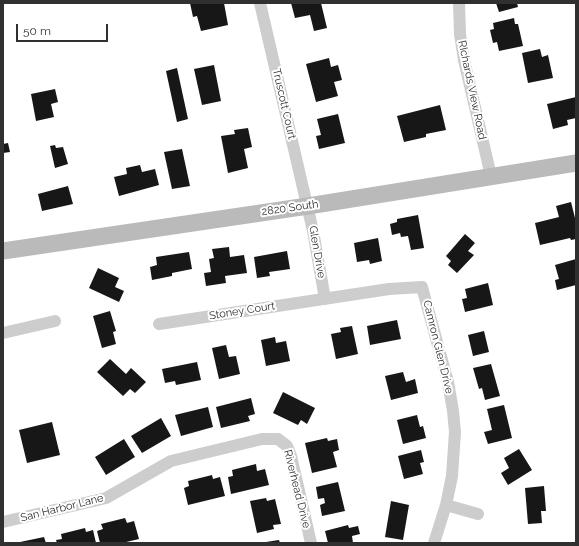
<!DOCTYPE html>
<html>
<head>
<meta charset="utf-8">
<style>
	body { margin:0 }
	#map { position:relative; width:579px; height:546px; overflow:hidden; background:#fff; font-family:Raleway,sans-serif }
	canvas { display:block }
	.frame { position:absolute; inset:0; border:4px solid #303030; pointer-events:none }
	.scale { position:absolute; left:16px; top:24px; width:92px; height:18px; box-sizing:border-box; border:2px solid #303030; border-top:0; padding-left:5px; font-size:12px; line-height:14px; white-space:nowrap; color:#303030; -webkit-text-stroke:3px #fff; paint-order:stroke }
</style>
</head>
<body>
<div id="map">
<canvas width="579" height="546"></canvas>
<div class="frame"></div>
<div class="scale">50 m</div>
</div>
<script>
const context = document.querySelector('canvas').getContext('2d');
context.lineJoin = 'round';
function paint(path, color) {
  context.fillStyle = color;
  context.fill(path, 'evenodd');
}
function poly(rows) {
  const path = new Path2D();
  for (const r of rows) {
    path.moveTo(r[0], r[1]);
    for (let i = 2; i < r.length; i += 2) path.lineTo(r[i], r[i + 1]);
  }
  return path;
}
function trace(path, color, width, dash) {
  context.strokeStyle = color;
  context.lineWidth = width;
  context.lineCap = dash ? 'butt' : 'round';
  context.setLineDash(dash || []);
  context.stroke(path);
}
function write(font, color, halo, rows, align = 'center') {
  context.font = font + ' Raleway,sans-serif';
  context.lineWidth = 4;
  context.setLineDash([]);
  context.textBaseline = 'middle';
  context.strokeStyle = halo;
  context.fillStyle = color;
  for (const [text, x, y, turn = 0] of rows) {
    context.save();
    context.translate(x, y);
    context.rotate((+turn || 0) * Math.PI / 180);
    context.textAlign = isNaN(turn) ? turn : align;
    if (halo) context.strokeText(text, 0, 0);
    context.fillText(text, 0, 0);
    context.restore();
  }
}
paint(poly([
	[190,3,224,3,228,25,201,31,197,16,193,17],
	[291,3,321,3,327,28,314,31,310,15,295,18],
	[496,3,517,3,518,7,499,12],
	[514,18,515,24,518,24,523,46,499,51,497,42,493,43,490,30,494,29,493,23],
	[540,49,542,57,548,55,553,78,528,83,522,53],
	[329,58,331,67,338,65,342,80,334,82,338,96,316,102,306,64],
	[214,65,221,101,202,105,194,69],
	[177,68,188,119,177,122,166,71],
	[55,89,58,102,51,104,54,117,36,121,31,94],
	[576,97,576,118,567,120,568,125,553,129,547,104],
	[440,105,446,130,426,134,426,137,404,142,397,116],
	[338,114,345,143,319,149,316,136,321,135,317,119],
	[248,128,252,147,244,149,248,168,228,173,221,136,235,134,234,130],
	[8,143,10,152,3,153,3,144],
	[55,145,56,148,63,147,68,164,55,168,50,146],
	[182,149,190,186,172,189,164,152],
	[140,165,142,172,155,169,159,185,119,196,114,177,127,174,126,168],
	[68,186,73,204,42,211,38,194],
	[571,202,576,222,576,239,571,240,570,238,540,245,535,223,559,217,556,206],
	[418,215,424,248,411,250,408,236,401,237,400,233,392,235,390,224,397,222,397,219],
	[465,234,475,243,468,251,474,255,457,273,448,265,451,261,446,256],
	[378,238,382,261,370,264,369,260,357,262,354,243],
	[229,247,230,257,244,255,247,273,225,276,226,283,206,286,204,273,211,272,209,259,214,258,212,249],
	[287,251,290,269,269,272,270,276,257,278,254,257],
	[189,252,192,269,172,273,172,276,152,280,150,267,157,265,156,257],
	[576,259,576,285,557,290,555,280,559,279,555,265],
	[98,268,119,278,115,287,124,291,119,302,89,288],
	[488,283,493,305,465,312,462,299,467,298,465,289],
	[110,311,116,331,113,332,116,344,102,348,93,316],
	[397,320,401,339,370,345,367,326],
	[352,326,358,354,336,359,331,334,341,332,340,328],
	[484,331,489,352,473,356,468,335],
	[275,337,276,343,286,341,290,361,266,366,261,340],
	[226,345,229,357,236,356,240,374,219,379,212,348],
	[110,359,126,374,131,368,146,382,135,393,130,389,123,396,97,372],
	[197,362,201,380,176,385,175,381,165,383,162,369],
	[491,364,500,396,485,400,482,388,479,389,473,368],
	[403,372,406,382,415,379,418,393,391,400,385,376],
	[283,392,315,408,307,424,301,420,298,425,273,413],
	[251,398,255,414,248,416,250,421,221,428,216,407],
	[504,405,512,438,488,444,484,432,492,430,487,409],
	[208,407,213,427,181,436,175,415],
	[417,415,420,427,423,426,426,438,403,444,397,420],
	[161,418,171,436,142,453,131,436],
	[52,422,60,455,27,463,19,430],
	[327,438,328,441,337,439,339,450,333,452,337,467,312,473,305,443],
	[124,439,135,457,106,475,95,457],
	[519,449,532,470,508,485,501,473,509,468,504,458],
	[421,450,424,462,420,463,423,474,404,479,398,456],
	[256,464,257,471,265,469,269,485,231,494,228,477,233,476,232,470],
	[212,475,213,479,220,477,225,496,188,505,184,488,189,486,188,481],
	[338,482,345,511,322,516,320,505,325,503,324,498,318,499,316,487],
	[544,486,546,511,541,511,542,523,528,524,525,488],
	[266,498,267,501,275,499,281,524,273,525,274,529,257,533,250,501],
	[391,501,409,505,403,540,385,537],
	[125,518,127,523,134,521,139,539,122,543,100,543,97,531,103,529,101,524],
	[348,525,349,528,358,526,360,534,352,536,353,543,328,543,325,531],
	[85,528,86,532,93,530,96,543,57,543,56,540,62,539,61,534],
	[44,537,46,543,20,543,20,542],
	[279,540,280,543,266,543,266,542]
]), '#171717');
trace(poly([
	[260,3,313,231,325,299],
	[459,3,460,34,464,60,491,176],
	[159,324,389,289,422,287,448,382,453,411,455,432,452,476,446,505,434,543],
	[3,333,55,321],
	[446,505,478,514],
	[3,522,106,498,171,461,262,439,278,439,287,446,291,456,311,543]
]), '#cdcdcd', 12);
trace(poly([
	[3,251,308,206,576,163]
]), '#bababa', 17);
write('11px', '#303030', '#fff', [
	["RIchards View Road",472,90,78],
	["Truscott Court",284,104,77],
	["2820 South",290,208,-8],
	["Glen Drive",317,252,80],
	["Stoney Court",242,311,-9],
	["Camron Glen Drive",438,347,76],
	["Riverhead Drive",297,489,76],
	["San Harbor Lane",62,508,-14]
]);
</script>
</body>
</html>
